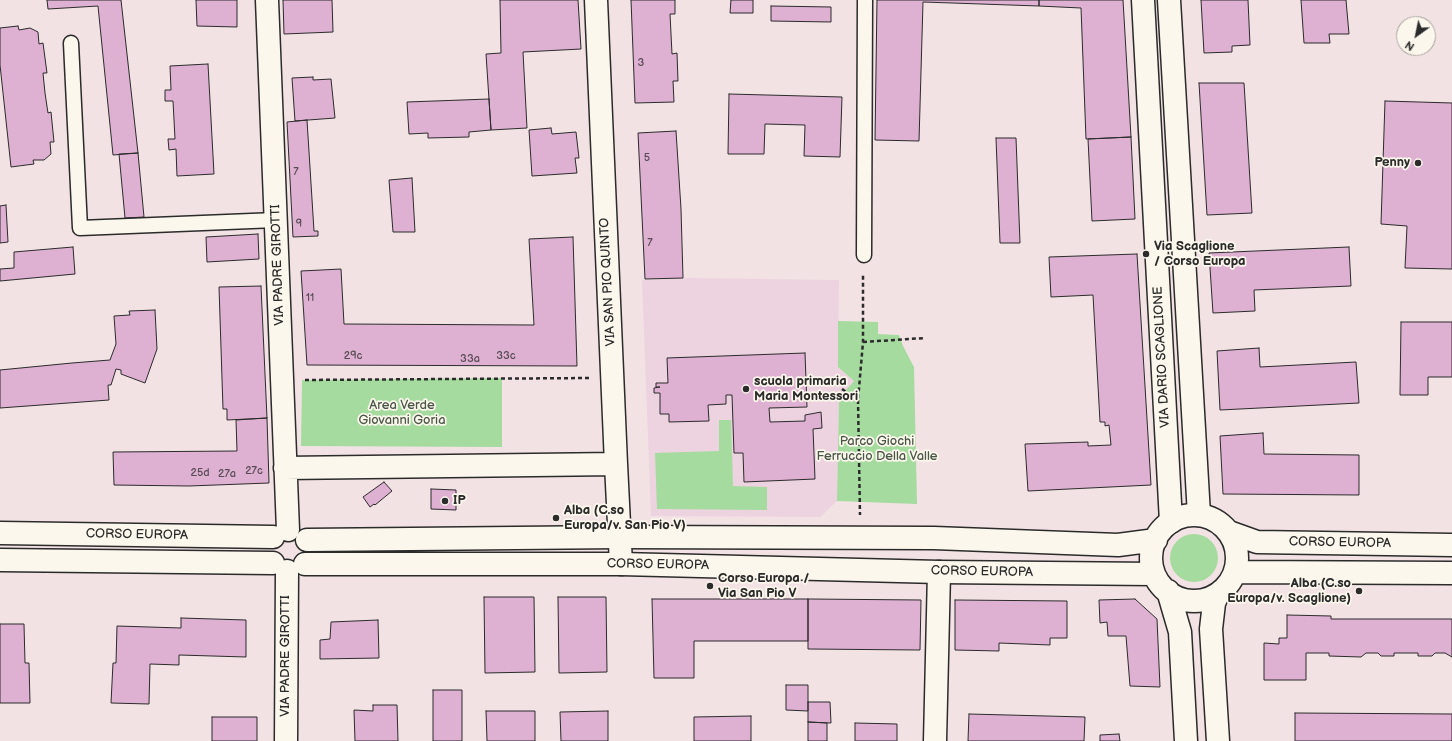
<!DOCTYPE html>
<html>
<head>
<meta charset="utf-8">
<style>
	body { margin:0 }
	#map { position:relative; width:1452px; height:741px; overflow:hidden; background:#f2e2e4; font-family:"Balsamiq Sans",sans-serif }
	canvas { display:block }
	.north { position:absolute; left:1396px; top:16px; width:40px; height:40px; box-sizing:border-box; background:#fbf7ec; border:1px solid #a8a59f; border-radius:50%; rotate:213deg; font-size:11px; font-weight:700; line-height:16px; text-align:center; color:#2b2b2b }
	.north::after { content:''; display:block; margin:auto; width:14px; height:18px; background:#2b2b2b; clip-path:polygon(50% 0,100% 100%,50% 72%,0 100%) }
</style>
</head>
<body>
<div id="map">
<canvas width="1452" height="741"></canvas>
<div class="north">N</div>
</div>
<script>
const context = document.querySelector('canvas').getContext('2d');
context.lineJoin = 'round';
function paint(path, color) {
  context.fillStyle = color;
  context.fill(path, 'evenodd');
}
function poly(rows) {
  const path = new Path2D();
  for (const r of rows) {
    if (r.length === 3) {
      path.moveTo(r[0] + r[2], r[1]);
      path.arc(r[0], r[1], r[2], 0, 2 * Math.PI);
      continue;
    }
    path.moveTo(r[0], r[1]);
    for (let i = 2; i < r.length; i += 2) path.lineTo(r[i], r[i + 1]);
  }
  return path;
}
function trace(path, color, width, dash) {
  context.strokeStyle = color;
  context.lineWidth = width;
  context.lineCap = dash ? 'butt' : 'round';
  context.setLineDash(dash || []);
  context.stroke(path);
}
function write(font, color, halo, rows, align = 'center') {
  context.font = font + ' "Balsamiq Sans",sans-serif';
  context.lineWidth = 3.5;
  context.setLineDash([]);
  context.textBaseline = 'middle';
  context.strokeStyle = halo;
  context.fillStyle = color;
  for (const [text, x, y, turn = 0] of rows) {
    context.save();
    context.translate(x, y);
    context.rotate((+turn || 0) * Math.PI / 180);
    context.textAlign = isNaN(turn) ? turn : align;
    if (halo) context.strokeText(text, 0, 0);
    context.fillText(text, 0, 0);
    context.restore();
  }
}
paint(poly([
	[683,278,839,280,838,367,854,381,839,398,837,501,820,517,651,516,642,280]
]), '#ecd3df');
paint(poly([
	[838,321,878,322,878,334,899,335,903,346,914,367,917,504,837,501,839,398,854,381,838,367],
	[502,378,502,447,301,446,302,380],
	[719,420,731,420,733,486,767,487,767,510,657,509,655,453,719,451],
	[1194,558,24]
]), '#a5db9f');
const building = poly([
	[47,0,121,0,138,153,113,155,98,6,48,9,47,0],
	[196,0,237,0,237,27,197,26,196,0],
	[283,0,332,0,333,32,284,34,283,0],
	[500,0,578,0,581,49,523,52,527,128,491,130,486,54,501,53,500,0],
	[631,0,675,0,675,14,670,14,672,54,677,53,678,81,673,81,674,102,635,103,631,0],
	[731,0,753,0,753,13,730,13,731,0],
	[877,0,1039,0,1039,6,923,2,919,141,875,140,877,0],
	[1039,0,1123,0,1131,137,1086,139,1081,8,1039,6,1039,0],
	[1201,0,1248,0,1250,45,1232,46,1232,52,1204,53,1201,0],
	[1301,0,1346,0,1349,34,1329,34,1330,43,1304,43,1301,0],
	[771,6,831,7,831,22,771,21,771,6],
	[18,26,19,30,30,28,38,32,39,44,43,43,47,73,43,73,45,93,48,113,51,112,54,142,50,142,51,154,44,160,33,160,34,164,11,167,0,65,0,28,18,26],
	[208,64,214,174,177,176,176,149,169,150,168,139,175,139,173,101,165,101,165,90,171,90,170,66,208,64],
	[313,77,313,80,331,79,335,118,295,121,292,78,313,77],
	[1199,83,1244,83,1252,213,1207,215,1199,83],
	[729,94,842,97,840,157,804,156,805,125,765,124,764,154,728,154,729,94],
	[489,99,491,130,469,132,469,137,428,138,428,133,409,134,407,102,489,99],
	[1385,101,1452,103,1452,269,1405,268,1407,226,1381,224,1385,101],
	[307,120,314,231,318,231,318,236,293,237,287,122,307,120],
	[551,128,552,134,576,132,579,158,575,158,577,173,532,176,529,130,551,128],
	[676,131,681,209,683,278,645,279,638,133,676,131],
	[1131,137,1135,219,1092,221,1088,139,1131,137],
	[996,138,1016,138,1020,243,1000,243,996,138],
	[138,153,144,217,125,218,119,154,138,153],
	[412,178,415,232,393,232,389,180,412,178],
	[6,205,8,242,0,243,0,206,6,205],
	[258,234,259,259,207,262,206,237,258,234],
	[573,237,577,366,307,365,301,271,341,269,344,324,534,325,529,239,573,237],
	[73,247,75,274,0,281,0,269,14,268,14,252,73,247],
	[1349,247,1351,286,1254,290,1255,311,1213,313,1209,253,1349,247],
	[1137,254,1151,485,1028,491,1025,444,1088,442,1088,446,1111,445,1109,425,1105,426,1105,422,1100,422,1093,295,1051,297,1049,257,1137,254],
	[261,286,267,418,227,420,227,409,223,409,219,287,261,286],
	[155,310,157,349,145,383,121,374,121,370,116,369,111,385,108,385,109,400,0,408,0,370,72,363,110,360,116,344,114,316,130,315,129,311,155,310],
	[1401,322,1452,322,1452,377,1428,377,1428,395,1400,395,1401,322],
	[1259,348,1260,367,1356,362,1359,403,1220,410,1217,351,1259,348],
	[805,353,807,407,769,408,770,422,805,421,805,415,821,412,822,428,813,429,815,479,744,482,743,453,734,453,732,395,726,395,726,404,708,405,709,421,669,422,669,414,660,414,660,393,654,393,654,388,660,387,656,387,656,383,668,383,667,358,805,353],
	[267,418,269,483,189,486,114,485,113,452,237,451,236,420,267,418],
	[1263,433,1264,454,1359,455,1359,495,1223,494,1220,436,1263,433],
	[384,482,392,491,375,505,374,504,370,507,363,497,384,482],
	[431,489,456,490,456,510,431,509,431,489],
	[484,597,534,597,535,672,485,673,484,597],
	[558,597,606,597,607,672,559,673,558,597],
	[652,599,808,599,808,641,694,641,694,678,654,678,652,599],
	[808,599,921,600,920,650,808,649,808,599],
	[1135,599,1157,619,1160,687,1130,686,1126,636,1108,636,1107,622,1100,623,1099,600,1135,599],
	[955,600,1067,601,1067,638,1050,638,1050,645,999,643,999,651,955,650,955,600],
	[1287,615,1331,616,1331,619,1452,619,1452,657,1445,653,1435,653,1432,656,1418,656,1418,653,1394,653,1394,656,1381,656,1378,653,1366,653,1361,657,1329,656,1329,653,1306,653,1306,680,1264,680,1264,643,1279,644,1279,638,1287,638,1287,615],
	[181,618,246,620,246,657,179,655,179,665,150,664,149,704,111,703,113,663,116,663,117,626,181,628,181,618],
	[378,620,379,658,320,659,320,640,330,639,331,622,378,620],
	[0,624,24,624,25,663,29,663,30,703,0,703,0,624],
	[786,685,808,685,808,711,786,710,786,685],
	[433,690,462,690,462,741,433,741,433,690],
	[808,702,830,702,831,723,808,722,808,702],
	[373,705,397,705,398,741,355,741,354,710,373,711,373,705],
	[486,711,535,711,535,741,487,741,486,711],
	[608,711,608,741,561,741,560,712,608,711],
	[1295,713,1452,714,1452,741,1295,741,1295,713],
	[969,714,1085,717,1084,741,968,741,969,714],
	[751,716,751,741,694,741,694,717,751,716],
	[212,717,257,717,257,741,212,741,212,717],
	[808,722,827,723,827,741,808,741,808,722],
	[855,723,897,724,897,741,855,741,855,723],
	[1119,734,1120,741,1100,741,1100,735,1119,734]
]);
paint(building, '#deb0d2');
trace(building, '#2b2b2b', 1);
const service = poly([
	[71,43,80,228,276,220],
	[864,255,865,0]
]);
const minor = poly([
	[267,0,288,530],
	[596,0,616,464,621,564],
	[1143,0,1171,522],
	[1169,0,1199,515],
	[285,468,616,464],
	[286,741,287,571],
	[935,741,939,572]
]);
const secondary = poly([
	[1194,558,43],
	[1229,532,1257,542,1452,545],
	[0,533,273,537],
	[307,540,620,537,934,538,1118,545,1156,540],
	[0,560,273,563],
	[305,564,621,564,939,572,1154,574],
	[1235,572,1452,573],
	[1168,591,1180,632,1186,741],
	[1218,741,1211,629,1214,603,1218,594]
]);
trace(service, '#2b2b2b', 17);
trace(minor, '#2b2b2b', 25);
trace(secondary, '#2b2b2b', 25);
trace(poly([
	[863,342,925,338],
	[305,380,590,378],
	[842,389,858,400,863,342,863,274],
	[858,400,860,515]
]), '#2b2b2b', 2.5, [4, 3]);
trace(service, '#fbf7ec', 14);
trace(minor, '#fbf7ec', 22);
trace(secondary, '#fbf7ec', 22);
for (const [x, y, r, color] of [
	[1418,163,4,"#2b2b2b"],
	[1146,254,4,"#2b2b2b"],
	[746,389,4,"#2b2b2b"],
	[445,501,4,"#2b2b2b"],
	[556,518,4,"#2b2b2b"],
	[710,586,4,"#2b2b2b"],
	[1359,591,4,"#2b2b2b"]
]) {
  const dot = new Path2D();
  dot.arc(x, y, r, 0, 2 * Math.PI);
  context.fillStyle = color;
  context.fill(dot);
  trace(dot, '#fbf7ec', 1.5);
}
write('11px', '#584c55', null, [
	["3",641,63],
	["5",647,158],
	["7",296,172],
	["9",299,224],
	["7",650,243],
	["11",310,298],
	["29c",353,356],
	["33c",506,356],
	["33a",470,359],
	["27c",254,471],
	["25d",200,473],
	["27a",227,474]
]);
write('bold 13px', '#2b2b2b', '#fbf7ec', [
	["Penny",1410,163,"right"],
	["Via Scaglione",1154,247],
	["/ Corso Europa",1154,262],
	["scuola primaria",754,382],
	["Maria Montessori",754,397],
	["IP",453,501],
	["Alba (C.so",564,511],
	["Europa/v. San Pio V)",564,526],
	["Corso Europa /",718,579],
	["Via San Pio V",718,594],
	["Alba (C.so",1351,584,"right"],
	["Europa/v. Scaglione)",1351,599,"right"]
], 'left');
write('13px', '#2b2b2b', '#fbf7ec', [
	["VIA PADRE GIROTTI",278,265,-92],
	["VIA SAN PIO QUINTO",608,282,-93],
	["VIA DARIO SCAGLIONE",1162,357,-93],
	["CORSO EUROPA",137,535,1],
	["CORSO EUROPA",1340,543,1],
	["CORSO EUROPA",658,565,1],
	["CORSO EUROPA",982,572,1],
	["VIA PADRE GIROTTI",286,656,-90]
]);
write('13px', '#4a5748', '#fbf7ec', [
	["Area Verde",402,406],
	["Giovanni Goria",402,421],
	["Parco Giochi",877,442],
	["Ferruccio Della Valle",877,457]
]);
</script>
</body>
</html>
